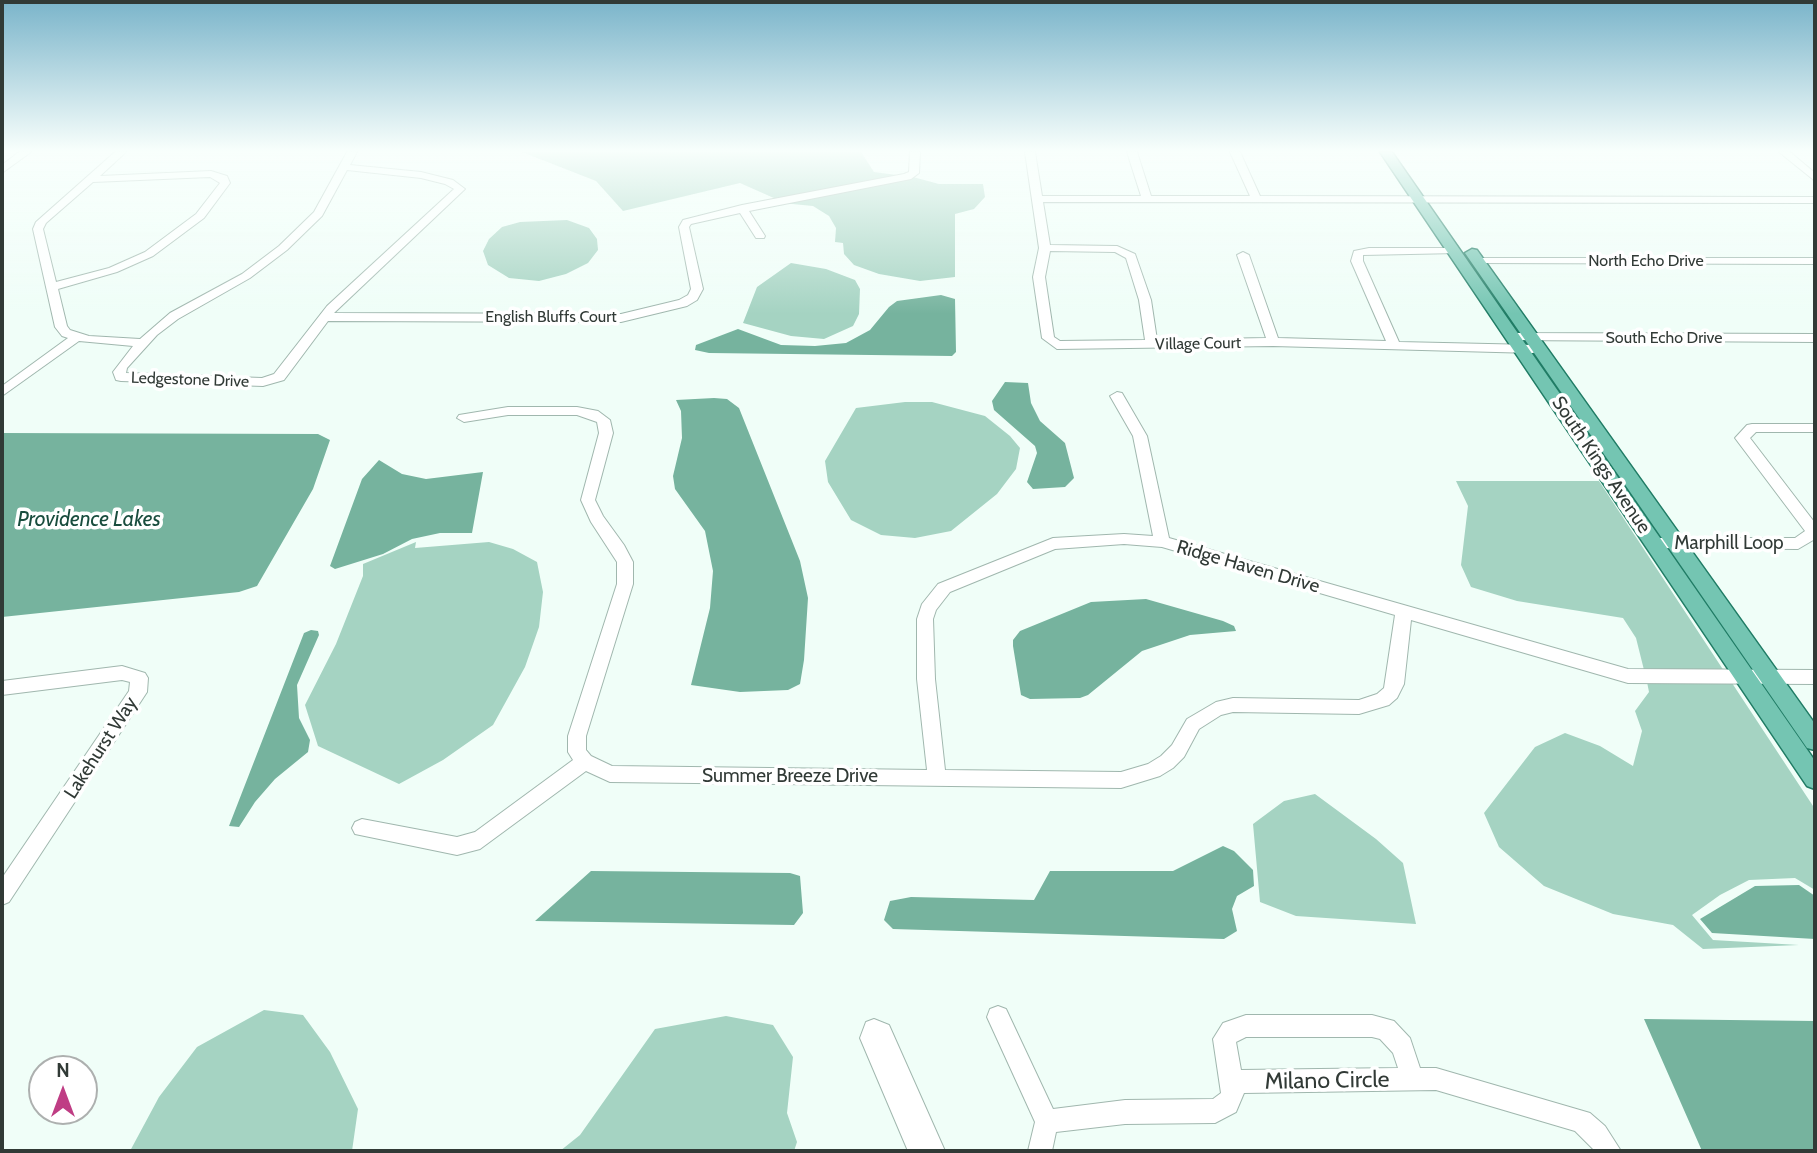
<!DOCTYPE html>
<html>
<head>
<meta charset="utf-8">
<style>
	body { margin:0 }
	#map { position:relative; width:1817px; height:1153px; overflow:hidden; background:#f0fef8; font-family:Cabin,sans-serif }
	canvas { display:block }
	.frame { position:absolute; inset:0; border:4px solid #313a36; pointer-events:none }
	.north { position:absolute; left:28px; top:1055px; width:70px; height:70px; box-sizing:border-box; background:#fff; border:2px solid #adb0af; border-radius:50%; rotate:0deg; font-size:19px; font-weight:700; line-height:28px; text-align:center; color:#313a36 }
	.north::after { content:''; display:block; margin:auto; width:24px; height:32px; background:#bf3d84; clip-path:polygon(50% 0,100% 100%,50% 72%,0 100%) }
</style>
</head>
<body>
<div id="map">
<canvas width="1817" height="1153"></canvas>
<div class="frame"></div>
<div class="north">N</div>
</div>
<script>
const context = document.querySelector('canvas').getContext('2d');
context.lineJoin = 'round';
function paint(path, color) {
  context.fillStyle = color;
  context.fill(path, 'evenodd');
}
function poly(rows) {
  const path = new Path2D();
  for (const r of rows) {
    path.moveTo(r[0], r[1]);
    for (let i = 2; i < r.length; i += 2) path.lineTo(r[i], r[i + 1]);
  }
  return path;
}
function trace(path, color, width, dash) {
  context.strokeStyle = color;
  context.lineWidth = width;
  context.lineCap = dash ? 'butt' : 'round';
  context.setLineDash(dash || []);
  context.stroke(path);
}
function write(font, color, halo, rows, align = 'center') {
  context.font = font + ' Cabin,sans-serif';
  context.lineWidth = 7;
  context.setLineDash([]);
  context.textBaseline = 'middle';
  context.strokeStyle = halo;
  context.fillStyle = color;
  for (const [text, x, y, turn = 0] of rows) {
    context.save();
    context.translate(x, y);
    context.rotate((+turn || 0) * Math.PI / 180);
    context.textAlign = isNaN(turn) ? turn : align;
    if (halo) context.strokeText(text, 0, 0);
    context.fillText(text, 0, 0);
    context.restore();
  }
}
paint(poly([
	[522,152,861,152,874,172,904,176,776,199,740,183,623,211,596,181],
	[913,177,939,184,983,184,985,197,974,209,955,214,955,277,920,281,879,274,854,265,844,254,843,243,835,242,836,228,829,216,813,206,782,203],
	[567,220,589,228,597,239,598,250,588,263,566,274,539,281,509,278,488,265,483,251,489,239,502,227,520,222],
	[791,263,826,269,855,280,860,289,859,314,853,326,824,339,791,336,743,323,757,287],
	[905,402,932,402,985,416,1010,436,1020,448,1016,469,997,494,951,531,915,538,881,535,851,520,828,482,825,461,856,408],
	[1456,481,1599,481,1724,671,1644,670,1636,638,1623,618,1517,601,1471,587,1461,565,1468,506],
	[416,542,415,548,489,542,513,549,537,562,543,592,539,627,525,667,493,725,443,760,399,784,318,746,305,705,336,644,363,576,363,564],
	[1647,682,1732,683,1815,809,1815,890,1795,878,1749,880,1720,895,1692,915,1713,940,1799,945,1703,949,1673,925,1613,914,1544,886,1499,847,1484,813,1535,747,1565,733,1600,746,1633,766,1642,731,1635,711,1649,692],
	[1315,794,1376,839,1403,863,1416,924,1296,916,1260,902,1253,824,1284,801],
	[264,1010,303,1015,330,1052,358,1109,352,1151,130,1151,159,1097,197,1047],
	[726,1016,773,1025,793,1057,787,1113,797,1142,794,1151,560,1151,580,1135,655,1029]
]), '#a5d3c2');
paint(poly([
	[941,295,955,299,956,352,952,356,709,353,695,350,696,345,738,329,781,345,815,346,846,343,870,330,889,307,897,301],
	[1005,382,1028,383,1031,403,1040,421,1065,443,1074,478,1065,487,1033,489,1027,482,1037,453,1035,446,994,410,992,401],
	[714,398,727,399,739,408,800,561,808,598,804,660,800,684,788,690,740,692,691,685,710,608,713,571,705,531,675,489,673,476,682,438,681,411,676,400],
	[2,433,318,434,330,440,313,489,257,586,239,592,2,617],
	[379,460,402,474,426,479,483,472,472,533,440,533,412,539,383,554,335,569,330,566,362,479],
	[1146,599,1223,621,1234,626,1236,631,1190,635,1142,651,1088,695,1080,698,1030,699,1021,695,1013,646,1013,640,1020,631,1091,602],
	[311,630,318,631,319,635,297,685,299,718,310,740,308,752,275,779,255,802,239,827,229,826,304,633],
	[1223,846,1234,851,1253,870,1254,886,1237,896,1232,909,1237,931,1224,939,893,929,884,920,890,901,911,897,1034,900,1050,871,1173,871],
	[591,871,790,873,800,876,803,913,794,925,535,921],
	[1799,885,1815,896,1815,939,1712,933,1700,919,1755,886],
	[1644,1019,1815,1021,1815,1151,1702,1151]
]), '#76b39e');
const minor = poly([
	[19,152,31,152,2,173,2,165,19,152],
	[115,152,126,152,100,176,211,171,227,176,230,183,204,218,153,256,117,272,58,289,67,326,70,330,89,336,140,339,170,313,242,274,279,246,314,212,347,152,357,152,350,165,421,172,453,180,465,189,334,313,621,314,679,300,688,295,691,289,679,227,683,220,742,205,904,174,909,172,910,152,920,152,919,173,911,179,749,211,765,236,764,238,756,238,740,213,691,224,689,227,703,289,697,300,687,306,621,322,328,321,284,380,263,386,121,381,116,380,113,372,133,346,79,341,2,396,2,386,68,338,62,336,55,327,33,229,36,222,115,152],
	[347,170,421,178,445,184,454,189,327,306,274,374,262,378,126,373,127,368,157,335,178,319,250,278,287,250,322,216,347,170],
	[210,177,220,183,196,214,145,252,109,268,56,282,43,229,46,223,93,182,210,177],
	[1025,152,1035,152,1042,196,1141,196,1127,152,1137,152,1151,196,1250,196,1230,152,1240,152,1260,196,1815,197,1815,203,1043,202,1050,245,1117,246,1135,254,1151,300,1157,340,1266,338,1237,255,1243,252,1249,255,1278,338,1386,341,1351,261,1354,251,1369,248,1454,248,1460,251,1458,253,1363,255,1363,261,1399,342,1533,345,1539,349,1533,353,1273,346,1057,349,1042,338,1033,277,1039,248,1025,152],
	[1050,251,1115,252,1126,258,1139,300,1145,340,1060,341,1054,337,1045,277,1050,251],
	[1779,152,1790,152,1815,173,1815,181,1779,152],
	[1478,258,1815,258,1815,264,1474,263,1472,261,1478,258],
	[1513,333,1815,334,1815,342,1509,340,1509,334,1513,333],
	[1117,392,1122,393,1147,436,1169,538,1628,669,1815,670,1815,684,1628,683,1411,620,1404,684,1397,698,1389,705,1359,714,1233,712,1221,715,1199,729,1184,757,1173,768,1160,776,1121,788,610,782,586,771,480,849,457,855,355,834,352,828,355,822,362,819,457,837,475,832,573,760,568,752,568,736,617,584,617,562,591,522,581,500,599,433,597,422,577,415,508,415,464,422,457,418,459,415,508,407,577,407,598,411,610,420,613,433,595,500,603,516,624,545,633,562,633,584,586,736,586,750,591,756,612,766,927,770,917,679,917,619,922,604,938,584,1053,538,1124,534,1153,536,1133,436,1110,396,1117,392],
	[1124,544,1162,547,1395,615,1384,688,1377,694,1359,700,1233,698,1216,702,1187,719,1172,745,1161,756,1148,764,1121,772,945,770,935,679,933,619,936,610,950,592,1055,549,1124,544],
	[1752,424,1815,424,1815,432,1756,432,1750,438,1815,523,1815,539,1798,549,1649,548,1646,544,1654,538,1795,538,1805,531,1735,438,1747,425,1752,424],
	[122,666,145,673,148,678,147,692,9,902,2,905,2,878,129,691,130,682,122,680,2,695,2,681,122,666],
	[998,1006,1006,1009,1053,1109,1125,1100,1213,1099,1221,1093,1213,1039,1223,1023,1246,1015,1372,1015,1394,1021,1410,1038,1420,1068,1436,1068,1590,1113,1605,1126,1621,1151,1595,1151,1575,1131,1436,1090,1244,1093,1236,1112,1215,1123,1125,1124,1056,1132,1052,1151,1028,1151,1035,1122,987,1017,990,1009,998,1006],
	[1246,1037,1372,1037,1380,1039,1393,1053,1398,1068,1241,1070,1236,1042,1246,1037],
	[874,1019,889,1025,945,1151,908,1151,860,1038,866,1022,874,1019]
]);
const major = poly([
	[1380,152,1392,152,1815,761,1815,789,1807,786,1380,152],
	[1472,249,1477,250,1815,724,1815,750,1807,748,1465,253,1472,249]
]);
trace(minor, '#a0b7ae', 2);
trace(major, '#207c65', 3);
paint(minor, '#fff');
paint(major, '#74c5b2');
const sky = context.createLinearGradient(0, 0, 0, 314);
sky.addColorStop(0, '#7ab4ca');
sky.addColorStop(0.48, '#f8fffc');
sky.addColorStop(1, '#f8fffc00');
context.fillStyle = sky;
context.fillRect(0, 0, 1817, 314);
write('16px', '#313a36', '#fff', [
	["North Echo Drive",1646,261],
	["English Bluffs Court",551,317],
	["South Echo Drive",1664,338],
	["Village Court",1198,344,-1],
	["Ledgestone Drive",190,380,2]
]);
write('19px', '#313a36', '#fff', [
	["South Kings Avenue",1601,465,56],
	["Marphill Loop",1729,543],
	["Ridge Haven Drive",1248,567,16],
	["Lakehurst Way",101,748,-57],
	["Summer Breeze Drive",790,776]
]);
write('italic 21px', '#194d3e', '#fff', [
	["Providence Lakes",89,520]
]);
write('23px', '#313a36', '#fff', [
	["Milano Circle",1327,1081,-1]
]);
</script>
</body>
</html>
